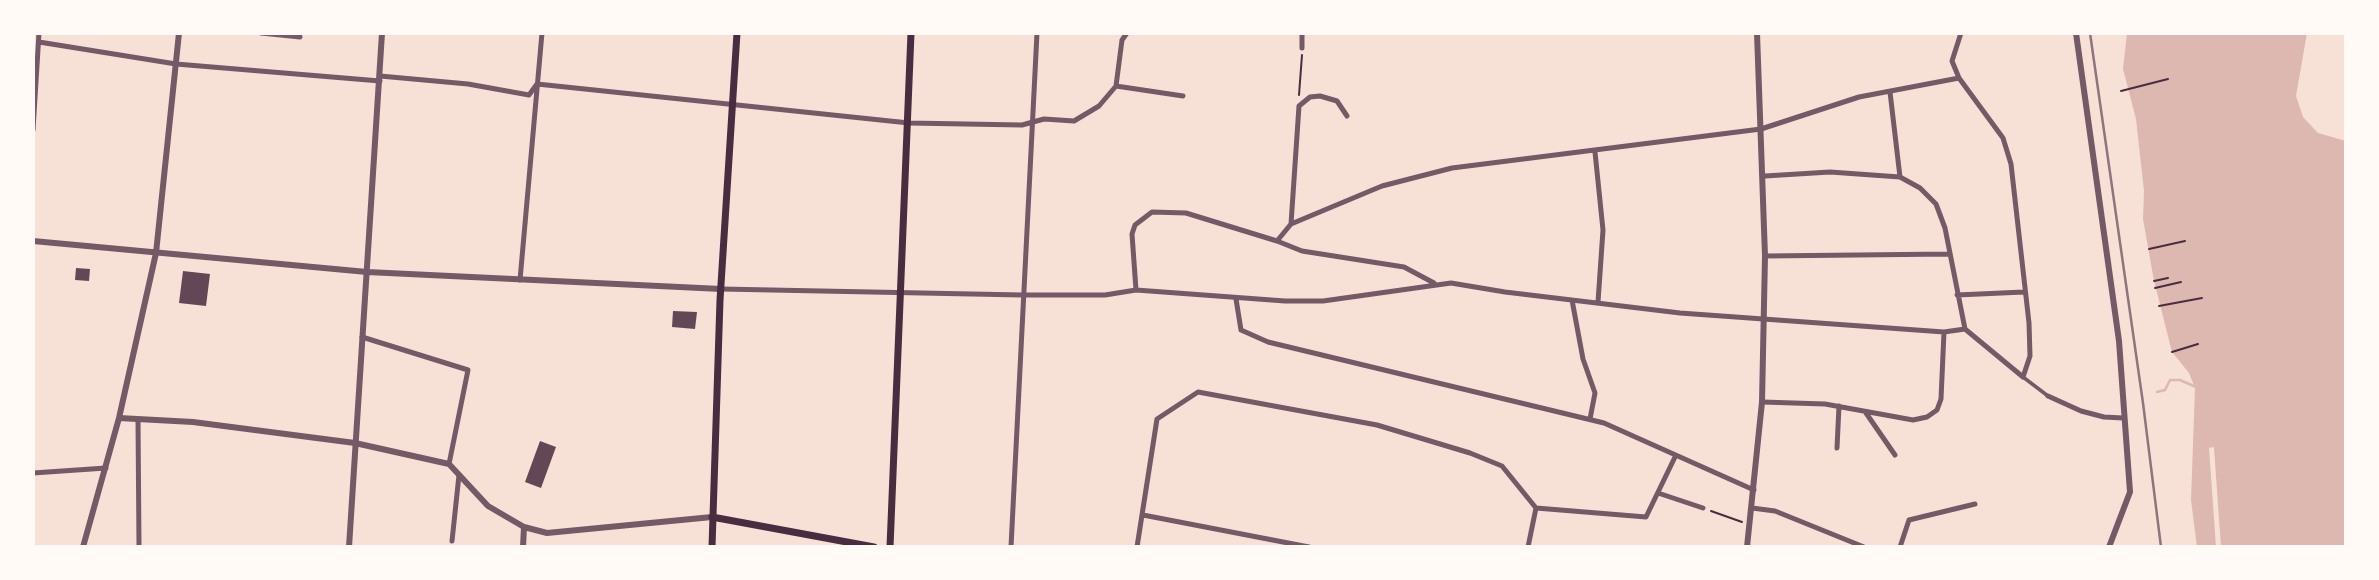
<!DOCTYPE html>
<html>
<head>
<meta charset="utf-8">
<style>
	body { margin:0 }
	#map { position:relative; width:2379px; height:580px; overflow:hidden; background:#f7e1d7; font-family:"IBM Plex Sans",sans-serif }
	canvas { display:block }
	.frame { position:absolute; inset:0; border:35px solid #fffaf5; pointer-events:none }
</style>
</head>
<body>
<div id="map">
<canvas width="2379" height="580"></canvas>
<div class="frame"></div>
</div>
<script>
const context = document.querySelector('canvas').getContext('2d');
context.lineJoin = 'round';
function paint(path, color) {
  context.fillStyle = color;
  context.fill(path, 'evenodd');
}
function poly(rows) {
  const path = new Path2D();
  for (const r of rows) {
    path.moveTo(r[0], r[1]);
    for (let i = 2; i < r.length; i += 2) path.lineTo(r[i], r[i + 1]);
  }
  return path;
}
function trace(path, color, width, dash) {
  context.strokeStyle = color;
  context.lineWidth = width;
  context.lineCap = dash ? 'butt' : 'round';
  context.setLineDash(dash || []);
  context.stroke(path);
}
paint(poly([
	[2127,33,2307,33,2296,96,2303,117,2318,133,2346,141,2346,547,2197,547,2191,500,2195,388,2189,373,2172,352,2154,281,2143,219,2144,191,2136,119,2123,69]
]), '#dcb8b0');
paint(poly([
	[2214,447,2214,448,2221,547,2216,547,2209,448]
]), '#f7e1d7');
trace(poly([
	[2157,392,2165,390,2170,380,2180,380,2198,388]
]), '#dcb8b0', 2.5);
paint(poly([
	[76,268,90,269,89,281,75,280],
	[183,271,210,274,206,306,179,303],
	[673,311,697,312,695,329,672,327],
	[540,441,556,447,541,488,525,482]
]), '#644757');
trace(poly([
	[2121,91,2168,79],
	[1299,95,1302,55],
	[2149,249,2185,241],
	[2154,281,2168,278],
	[2155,288,2181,282],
	[2159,306,2202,298],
	[2172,352,2198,344],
	[1711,511,1742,522]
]), '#4a2c40', 2);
trace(poly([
	[2023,377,2048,396]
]), '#755966', 3.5);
trace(poly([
	[261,33,300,37],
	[1302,33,1302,48],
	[39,42,176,64,380,81],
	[380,76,468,84,529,95,537,84,909,123,1022,125,1044,119,1074,121,1099,106,1116,86,1122,40,1127,33],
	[1116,86,1183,96],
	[1890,92,1900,177],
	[33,130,39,33],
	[1595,152,1603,230,1598,302],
	[1765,176,1830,172,1900,177,1920,188,1936,204,1945,228,1965,329],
	[1291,224,1299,106,1310,97,1320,96,1337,101,1347,116],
	[1277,241,1302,251,1404,267,1434,283],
	[1765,256,1949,254],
	[520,280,542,33],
	[721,289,1022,295,1105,295,1136,290,1285,301,1323,301,1451,283,1505,292,1680,313,1944,332,1965,329,2023,377,2030,356,2029,323,2011,164,2003,138,1959,78],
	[1136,290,1132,234,1135,225,1152,212,1186,213,1277,241,1291,224,1382,186,1452,168,1761,129,1859,97,1959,78,1952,61,1961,33],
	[1957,295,2024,292],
	[1236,299,1241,330,1268,342,1604,423,1754,490],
	[1572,300,1583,359,1595,393,1590,419],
	[362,337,468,370,449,464],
	[2048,396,2081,411,2104,417,2123,418],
	[1762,402,1825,404,1913,420,1927,417,1937,410,1941,399,1944,332],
	[1866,413,1895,455],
	[138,419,139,547],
	[1837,448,1839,406],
	[33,473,106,468],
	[1658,493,1703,508],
	[1752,508,1775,511,1864,547],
	[1143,515,1309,547],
	[452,541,459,475],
	[1011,547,1037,33],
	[1137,547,1157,419,1198,392,1377,425,1470,453,1502,466,1536,508],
	[1528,547,1536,508,1646,517,1675,457],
	[1900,547,1909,520,1975,504]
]), '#755966', 5);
trace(poly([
	[2076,33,2119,341,2130,492,2109,547],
	[33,241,367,272,721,289],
	[119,418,193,422,355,443,449,464,488,506,524,527,547,533,712,517],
	[83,547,119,418,156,253,179,33],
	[349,547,382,33],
	[523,547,524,527],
	[1747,547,1762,402,1765,256,1757,33]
]), '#755966', 6);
trace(poly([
	[712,517,874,547],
	[712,547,720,300,737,33],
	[890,547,911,33]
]), '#4a2c40', 7);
trace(poly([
	[2090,33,2143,403,2161,547]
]), '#8f747c', 2.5);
</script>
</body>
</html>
